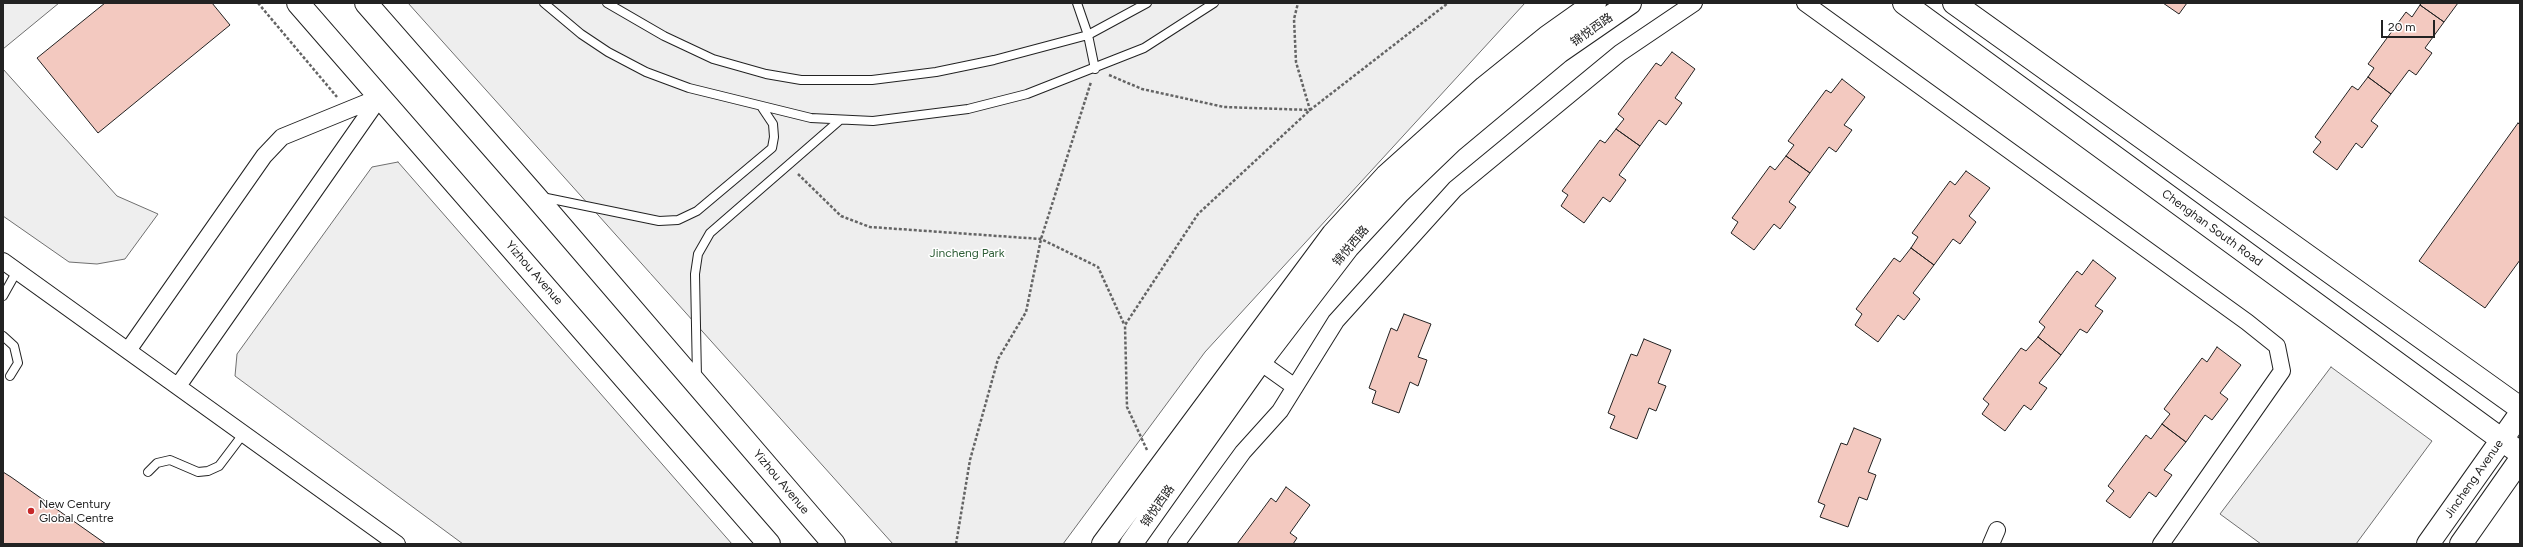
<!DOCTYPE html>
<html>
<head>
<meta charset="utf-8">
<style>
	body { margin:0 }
	#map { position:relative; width:2523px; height:547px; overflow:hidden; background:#fff; font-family:Figtree,sans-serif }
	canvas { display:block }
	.frame { position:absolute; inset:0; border:4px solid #222; pointer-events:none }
	.scale { position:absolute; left:2381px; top:20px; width:54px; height:18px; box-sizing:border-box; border:2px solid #222; border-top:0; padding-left:5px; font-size:12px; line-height:14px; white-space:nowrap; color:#222; -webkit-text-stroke:3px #fff; paint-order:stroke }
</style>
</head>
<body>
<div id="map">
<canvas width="2523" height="547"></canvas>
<div class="frame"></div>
<div class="scale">20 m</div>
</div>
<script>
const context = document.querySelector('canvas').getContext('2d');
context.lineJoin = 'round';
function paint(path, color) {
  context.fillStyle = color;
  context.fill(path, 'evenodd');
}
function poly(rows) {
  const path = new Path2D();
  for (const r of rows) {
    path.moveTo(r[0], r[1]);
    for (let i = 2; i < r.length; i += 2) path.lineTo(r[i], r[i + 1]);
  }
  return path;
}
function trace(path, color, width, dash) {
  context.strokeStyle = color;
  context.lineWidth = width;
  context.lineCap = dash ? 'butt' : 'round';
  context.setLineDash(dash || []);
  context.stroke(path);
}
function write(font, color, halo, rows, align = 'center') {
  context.font = font + ' Figtree,"Noto Sans SC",sans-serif';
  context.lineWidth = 3;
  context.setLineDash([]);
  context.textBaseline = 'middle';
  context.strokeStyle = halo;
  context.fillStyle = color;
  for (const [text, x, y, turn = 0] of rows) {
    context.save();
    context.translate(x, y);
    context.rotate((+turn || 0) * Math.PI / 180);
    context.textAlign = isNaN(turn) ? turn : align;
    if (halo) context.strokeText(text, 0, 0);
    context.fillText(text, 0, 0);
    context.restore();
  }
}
const green = poly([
	[3,3,59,3,3,49,3,3],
	[408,3,1525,3,1205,352,1063,544,893,544,408,3],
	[3,69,117,196,158,214,125,259,97,264,69,262,3,216,3,69],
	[398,162,732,544,463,544,235,376,237,354,372,167,398,162],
	[2331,367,2432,441,2356,544,2261,544,2220,514,2331,367]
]);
paint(green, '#eee');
trace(green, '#6f6f6f', 1);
const building = poly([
	[105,3,212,3,230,25,98,133,37,58,105,3],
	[2163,3,2187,3,2179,14,2163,3],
	[2422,3,2458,3,2444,22,2420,5,2422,3],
	[2420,5,2444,22,2425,48,2432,53,2416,75,2409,70,2391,94,2368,77,2374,68,2368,64,2406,12,2412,17,2420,5],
	[1672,52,1695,69,1675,98,1682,103,1666,125,1659,120,1640,146,1616,129,1624,119,1618,114,1656,63,1661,66,1672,52],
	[2368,77,2391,94,2371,121,2378,126,2362,148,2356,143,2337,170,2313,152,2321,142,2315,137,2352,86,2358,90,2368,77],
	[1842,79,1865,97,1844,125,1852,130,1836,152,1829,147,1810,173,1786,156,1794,145,1788,141,1826,90,1831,93,1842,79],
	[2518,123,2520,125,2520,260,2485,308,2419,261,2518,123],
	[1616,129,1640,146,1619,175,1626,180,1610,202,1603,197,1584,223,1561,206,1568,195,1562,191,1600,140,1605,143,1616,129],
	[1786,156,1810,173,1789,202,1796,207,1780,229,1774,224,1754,250,1731,233,1738,222,1732,218,1770,166,1775,170,1786,156],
	[1966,171,1990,188,1969,216,1976,222,1960,244,1953,239,1934,265,1911,248,1918,237,1912,233,1950,181,1955,185,1966,171],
	[1911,248,1934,265,1913,293,1920,299,1904,320,1898,315,1878,342,1855,325,1862,314,1856,309,1894,258,1900,262,1911,248],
	[2093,260,2116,278,2095,306,2103,311,2087,333,2080,329,2061,355,2038,337,2045,327,2039,322,2077,271,2082,275,2093,260],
	[1404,314,1431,324,1418,357,1427,360,1418,386,1410,382,1399,413,1372,403,1376,391,1369,388,1391,328,1397,331,1404,314],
	[2038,337,2061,355,2039,383,2047,388,2031,410,2024,405,2005,431,1982,414,1989,404,1983,399,2021,348,2026,351,2038,337],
	[1644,339,1671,350,1658,383,1666,386,1656,411,1649,408,1637,439,1610,428,1615,416,1608,413,1631,354,1637,356,1644,339],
	[2217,347,2241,365,2220,393,2228,399,2212,420,2205,415,2186,442,2162,424,2170,414,2164,409,2202,358,2207,362,2217,347],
	[2162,424,2186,442,2164,470,2172,475,2156,497,2149,492,2130,518,2106,501,2114,491,2108,486,2146,435,2151,439,2162,424],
	[1854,428,1881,439,1868,472,1876,475,1867,500,1859,497,1848,527,1820,517,1825,505,1818,502,1841,443,1847,445,1854,428],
	[3,472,11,477,106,544,3,544,3,472],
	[1286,487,1310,505,1290,533,1297,538,1293,544,1237,544,1271,498,1276,502,1286,487]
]);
paint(building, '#f3c9c0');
trace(building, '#222', 1);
const service = poly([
	[544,3,581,34,608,52,646,72,689,88,811,118,873,121,968,109,1027,94,1144,48,1214,3],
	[607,3,664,36,713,59,766,74,801,80,872,80,936,72,994,60,1088,35,1147,3],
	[1077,3,1088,35,1095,69],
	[542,197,659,221,678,220,697,211,772,148,774,137,773,124,761,106],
	[3,296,17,271],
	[3,336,14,346,18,363,10,376],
	[697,378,695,274,698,254,710,233,840,120],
	[148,472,157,463,170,460,198,472,208,471,219,466,244,433]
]);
const minor = poly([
	[1805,3,2247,322,2277,346,2282,371,2161,544],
	[3,261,397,544],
	[129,349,264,156,282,137,380,97],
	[1260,362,1295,387],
	[178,386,380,97],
	[1176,544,1243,452,1280,411,1336,321,1455,189,1620,53,1694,3],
	[1991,544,1997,530]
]);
const secondary = poly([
	[1904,3,2520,453],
	[1954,3,2520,408],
	[1103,544,1333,234,1386,176,1485,87,1547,37,1595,3],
	[1131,544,1260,362,1348,247,1399,192,1451,142,1559,52,1630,3],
	[2428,544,2520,414],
	[2461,544,2520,460]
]);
const primary = poly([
	[298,3,769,544],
	[366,3,535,196,834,544]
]);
trace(service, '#222', 10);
trace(minor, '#222', 18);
trace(secondary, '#222', 24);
trace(primary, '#222', 24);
trace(poly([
	[258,3,337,97],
	[1109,75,1142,89,1224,107,1310,110,1296,62,1294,19,1298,3],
	[798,174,841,216,870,227,1041,239,1098,267,1124,324],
	[1147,450,1127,407,1125,325,1198,214,1310,110,1448,3],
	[956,544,970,460,998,359,1026,312,1041,239,1091,82]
]), '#646464', 2.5, [3, 2]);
trace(service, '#fff', 8);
trace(minor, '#fff', 16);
trace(secondary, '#fff', 22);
trace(primary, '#fff', 22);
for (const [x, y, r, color] of [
	[31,511,4,"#c62828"]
]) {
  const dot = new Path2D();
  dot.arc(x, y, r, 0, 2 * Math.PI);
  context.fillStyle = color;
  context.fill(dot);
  trace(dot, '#fff', 1.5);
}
write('12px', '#222', '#fff', [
	["锦悦西路",1592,30,-35],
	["Chenghan South Road",2212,228,36],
	["锦悦西路",1351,246,-50],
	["Yizhou Avenue",534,273,49],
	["Jincheng Avenue",2474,479,-55],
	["Yizhou Avenue",781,482,50],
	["锦悦西路",1158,506,-55]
]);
write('12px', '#2f5e38', '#fff', [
	["Jincheng Park",967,253]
]);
write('12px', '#222', '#fff', [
	["New Century",39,504],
	["Global Centre",39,518]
], 'left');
</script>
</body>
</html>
